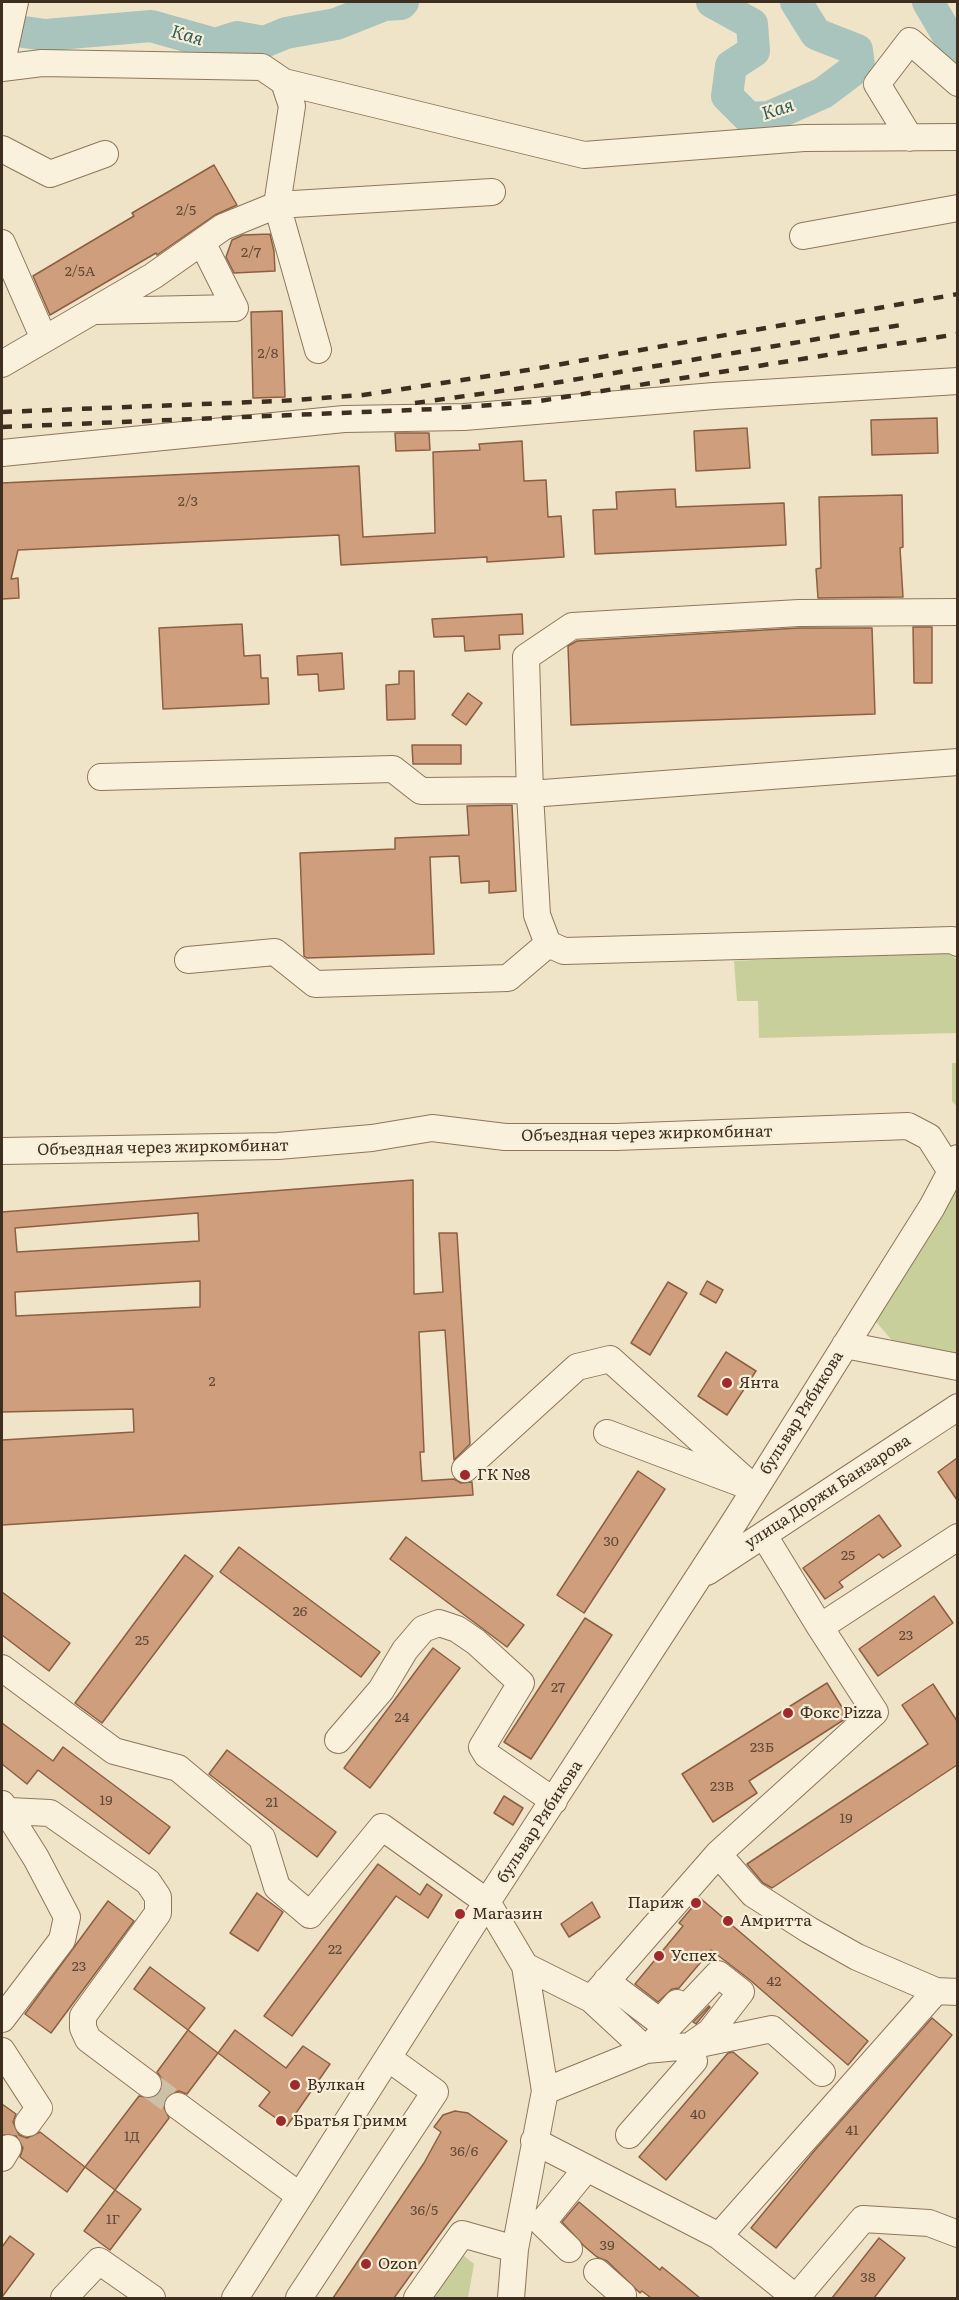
<!DOCTYPE html>
<html>
<head>
<meta charset="utf-8">
<style>
	body { margin:0 }
	#map { position:relative; width:959px; height:2300px; overflow:hidden; background:#f0e4c8; font-family:Literata,serif }
	canvas { display:block }
	.frame { position:absolute; inset:0; border:3px solid #3d2e20; pointer-events:none }
</style>
</head>
<body>
<div id="map">
<canvas width="959" height="2300"></canvas>
<div class="frame"></div>
</div>
<script>
const context = document.querySelector('canvas').getContext('2d');
context.lineJoin = 'round';
function paint(path, color) {
  context.fillStyle = color;
  context.fill(path, 'evenodd');
}
function poly(rows) {
  const path = new Path2D();
  for (const r of rows) {
    path.moveTo(r[0], r[1]);
    for (let i = 2; i < r.length; i += 2) path.lineTo(r[i], r[i + 1]);
  }
  return path;
}
function trace(path, color, width, dash) {
  context.strokeStyle = color;
  context.lineWidth = width;
  context.lineCap = dash ? 'butt' : 'round';
  context.setLineDash(dash || []);
  context.stroke(path);
}
function write(font, color, halo, rows, align = 'center') {
  context.font = font + ' Literata,serif';
  context.lineWidth = 4.5;
  context.setLineDash([]);
  context.textBaseline = 'middle';
  context.strokeStyle = halo;
  context.fillStyle = color;
  for (const [text, x, y, turn = 0] of rows) {
    context.save();
    context.translate(x, y);
    context.rotate((+turn || 0) * Math.PI / 180);
    context.textAlign = isNaN(turn) ? turn : align;
    if (halo) context.strokeText(text, 0, 0);
    context.fillText(text, 0, 0);
    context.restore();
  }
}
paint(poly([
	[947,951,957,960,957,1033,759,1038,758,1001,737,1001,734,961],
	[952,1063,957,1063,957,1107,952,1101],
	[957,1185,957,1358,896,1345,871,1316],
	[458,2251,474,2264,468,2298,426,2298]
]), '#c9cf9b');
trace(poly([
	[712,2,752,24,754,51,731,66,727,96,749,118,769,117,823,93,859,66,857,50,816,34,796,2],
	[928,2,958,53],
	[2,29,46,35,151,26,215,44,237,37,264,42,286,33,336,24,384,5,401,4,403,2]
]), '#a9c4bc', 32);
const building = poly([
	[214,165,237,205,215,215,157,255,156,253,50,315,33,276,134,216,132,213,214,165],
	[270,234,274,251,275,271,234,273,226,257,232,240,243,235,270,234],
	[282,311,285,397,253,398,251,312,282,311],
	[937,418,938,453,872,455,871,420,937,418],
	[747,428,750,468,696,471,694,431,747,428],
	[395,433,429,433,430,450,396,451,395,433],
	[522,441,524,481,546,480,548,517,561,516,564,557,487,562,487,557,341,565,339,535,18,550,11,579,18,578,19,598,2,599,2,483,359,466,363,537,435,533,433,452,480,450,479,444,522,441],
	[675,489,676,507,784,503,786,545,595,554,593,510,617,509,616,492,675,489],
	[902,495,903,547,900,548,903,597,818,598,816,569,821,568,819,497,902,495],
	[522,614,523,634,499,635,500,649,465,651,464,636,434,637,432,619,522,614],
	[242,624,244,656,260,655,261,678,268,678,269,704,163,709,159,628,242,624],
	[913,627,932,627,932,683,914,683,913,627],
	[799,628,872,628,875,714,571,725,568,646,577,641,799,628],
	[342,653,344,689,319,691,318,674,298,675,297,656,342,653],
	[399,671,414,671,415,719,387,720,386,685,399,684,399,671],
	[468,693,482,703,466,725,452,715,468,693],
	[412,745,461,745,461,764,413,764,412,745],
	[512,805,516,891,489,893,489,881,461,883,459,856,430,857,434,954,307,958,304,956,300,853,395,849,395,838,469,835,467,806,512,805],
	[413,1180,414,1294,443,1292,439,1233,457,1233,470,1444,454,1460,445,1330,419,1332,424,1452,420,1452,422,1481,454,1479,461,1483,472,1482,473,1495,2,1525,2,1440,134,1432,133,1409,2,1412,2,1212,413,1180],
	[198,1213,199,1241,17,1252,15,1228,198,1213],
	[200,1281,200,1307,16,1316,15,1292,200,1281],
	[707,1281,723,1290,716,1303,700,1294,707,1281],
	[668,1282,687,1293,650,1355,631,1343,668,1282],
	[726,1352,756,1371,727,1415,698,1396,726,1352],
	[957,1458,957,1500,938,1472,957,1458],
	[638,1471,665,1489,584,1613,557,1595,638,1471],
	[879,1515,901,1546,883,1558,879,1554,839,1582,843,1587,825,1599,803,1568,879,1515],
	[406,1537,524,1625,507,1647,390,1559,406,1537],
	[239,1547,380,1652,361,1677,220,1572,239,1547],
	[185,1555,213,1576,102,1723,75,1703,185,1555],
	[2,1592,70,1643,49,1671,2,1635,2,1592],
	[934,1596,953,1623,878,1676,859,1649,934,1596],
	[585,1618,612,1635,531,1759,504,1742,585,1618],
	[433,1648,460,1668,370,1788,344,1768,433,1648],
	[827,1683,848,1717,749,1781,757,1793,713,1822,682,1774,827,1683],
	[933,1684,957,1721,957,1765,772,1888,763,1883,747,1864,928,1744,902,1705,933,1684],
	[2,1723,53,1761,63,1747,170,1827,149,1854,38,1770,27,1784,2,1764,2,1723],
	[227,1750,336,1832,317,1857,209,1774,227,1750],
	[504,1796,523,1808,513,1825,494,1813,504,1796],
	[378,1864,420,1895,427,1884,442,1895,428,1918,396,1896,292,2036,264,2016,378,1864],
	[257,1893,283,1912,258,1951,230,1933,257,1893],
	[700,1898,868,2041,848,2065,750,1980,711,1950,679,1988,672,1989,658,2002,635,1984,683,1926,679,1923,700,1898],
	[108,1901,134,1921,51,2033,25,2014,108,1901],
	[592,1902,600,1917,569,1937,561,1924,592,1902],
	[150,1967,205,2008,188,2030,134,1989,150,1967],
	[709,2006,710,2007,696,2024,693,2022,709,2006],
	[932,2018,952,2035,776,2248,751,2228,815,2150,932,2018],
	[188,2030,218,2053,187,2094,179,2091,166,2097,163,2105,169,2118,115,2190,85,2167,139,2096,153,2098,160,2092,162,2079,157,2072,188,2030],
	[235,2030,286,2068,303,2046,330,2064,287,2126,259,2106,270,2092,218,2053,235,2030],
	[733,2052,758,2073,666,2180,639,2157,728,2053,733,2052],
	[2,2104,16,2114,13,2122,19,2135,27,2138,40,2132,85,2167,67,2192,20,2157,23,2148,16,2136,2,2135,2,2104],
	[455,2111,468,2113,507,2141,394,2298,333,2298,424,2163,441,2132,434,2127,443,2115,455,2111],
	[115,2190,141,2209,110,2250,84,2231,115,2190],
	[579,2202,660,2270,662,2267,700,2298,651,2298,642,2291,640,2293,607,2261,597,2257,584,2246,562,2222,579,2202],
	[10,2236,34,2254,2,2297,2,2247,10,2236],
	[879,2238,905,2258,874,2298,832,2298,879,2238]
]);
paint(building, '#cf9f7d');
trace(building, '#8d5f41', 1.5);
trace(poly([
	[148,2084,178,2106]
]), '#ccc0a6', 26, [26, 13]);
const minor = poly([
	[2,62,15,2],
	[2,68,42,63,262,67,284,82,292,106,277,205,492,192],
	[284,82,584,155,804,138,958,137],
	[910,138,877,84,910,41,958,83],
	[2,149,50,174,105,154],
	[803,236,958,208],
	[2,243,44,339],
	[96,311,235,308,202,242],
	[2,364,153,276,223,227,277,205,318,350],
	[2,453,344,419,464,417,714,396,958,381],
	[958,612,799,613,572,626,526,657,530,794,958,762],
	[101,777,393,769,421,791,521,790,530,794,537,915,548,944,564,951,952,940,958,943],
	[188,960,275,952,315,984,508,978,548,944],
	[2,1151,278,1146,372,1138,432,1128,505,1137,616,1137,908,1126,929,1137,950,1170],
	[845,1345,958,1367],
	[607,1433,740,1483],
	[465,1469,577,1367,610,1359,755,1489],
	[771,1547,820,1627],
	[707,1572,958,1407],
	[2,1668,114,1751,178,1768,262,1838,277,1887,310,1915,382,1827,487,1902,525,1966,545,2091,515,2249,511,2298],
	[338,1740,381,1690,405,1650,423,1629,439,1623,457,1629,476,1642,521,1683,482,1747,487,1755,554,1801],
	[2,1804,36,1858,67,1917,62,1940,2,2019],
	[9,1811,50,1813,148,1882,158,1897,158,1913,83,2016,83,2028,88,2039,148,2084],
	[718,1854,753,1894,809,1930,857,1957,936,1991],
	[525,1966,591,1999,646,2050,690,2046,772,2029,822,2073],
	[606,1981,660,2022,677,2003],
	[591,1999,718,1854,875,1712,820,1627,958,1537],
	[2,2051,39,2108,28,2123],
	[545,2091,646,2050,718,1974,741,1992,710,2032,690,2046,694,2061,629,2135],
	[178,2106,300,2196],
	[534,2141,719,2236,936,1991,958,1992],
	[2,2158,8,2148],
	[719,2236,796,2298,863,2219,929,2223,958,2234],
	[569,2249,542,2223,587,2168],
	[597,2272,623,2295,620,2298],
	[64,2298,99,2261,152,2298],
	[235,2298,487,1902,735,1521,932,1207,958,1158],
	[299,2298,435,2092,388,2058],
	[417,2298,462,2234,515,2249]
]);
trace(minor, '#8d765c', 28);
trace(minor, '#faf1dc', 26);
trace(poly([
	[415,403,530,387,907,324],
	[2,412,280,401,363,395,528,370,958,294],
	[2,427,436,409,533,402,958,334]
]), '#3d2e20', 4.5, [10, 10]);
for (const [x, y, r, color] of [
	[727,1383,6,"#9e2a2b"],
	[465,1475,6,"#9e2a2b"],
	[788,1713,6,"#9e2a2b"],
	[696,1903,6,"#9e2a2b"],
	[460,1914,6,"#9e2a2b"],
	[728,1921,6,"#9e2a2b"],
	[659,1956,6,"#9e2a2b"],
	[295,2085,6,"#9e2a2b"],
	[281,2121,6,"#9e2a2b"],
	[366,2264,6,"#9e2a2b"]
]) {
  const dot = new Path2D();
  dot.arc(x, y, r, 0, 2 * Math.PI);
  context.fillStyle = color;
  context.fill(dot);
  trace(dot, '#f7eed8', 2);
}
write('14px', '#624a37', null, [
	["2/5",186,211],
	["2/7",251,253],
	["2/5А",80,272],
	["2/8",268,354],
	["2/3",188,502],
	["2",212,1382],
	["30",611,1542],
	["25",848,1556],
	["26",300,1612],
	["23",906,1636],
	["25",142,1641],
	["27",558,1688],
	["24",402,1718],
	["23Б",762,1748],
	["23В",722,1787],
	["19",106,1801],
	["21",272,1803],
	["19",846,1819],
	["22",335,1950],
	["23",79,1967],
	["42",774,1982],
	["40",698,2115],
	["41",852,2131],
	["1Д",132,2137],
	["36/6",464,2152],
	["36/5",424,2211],
	["1Г",113,2220],
	["39",607,2246],
	["38",868,2278]
]);
write('16px', '#3d2e20', '#f7eed8', [
	["Объездная через жиркомбинат",647,1134,-1],
	["Объездная через жиркомбинат",163,1148,-1],
	["бульвар Рябикова",802,1413,-58],
	["улица Доржи Банзарова",828,1492,-33],
	["бульвар Рябикова",540,1822,-57]
]);
write('16px', '#3d2e20', '#f7eed8', [
	["Янта",739,1383],
	["ГК №8",477,1475],
	["Фокс Pizza",800,1713],
	["Париж",684,1903,"right"],
	["Магазин",472,1914],
	["Амритта",740,1921],
	["Успех",671,1956],
	["Вулкан",307,2085],
	["Братья Гримм",293,2121],
	["Ozon",378,2264]
], 'left');
write('italic 18px', '#2f5d5a', '#f7eed8', [
	["Кая",187,36,16],
	["Кая",778,110,-18]
]);
</script>
</body>
</html>
